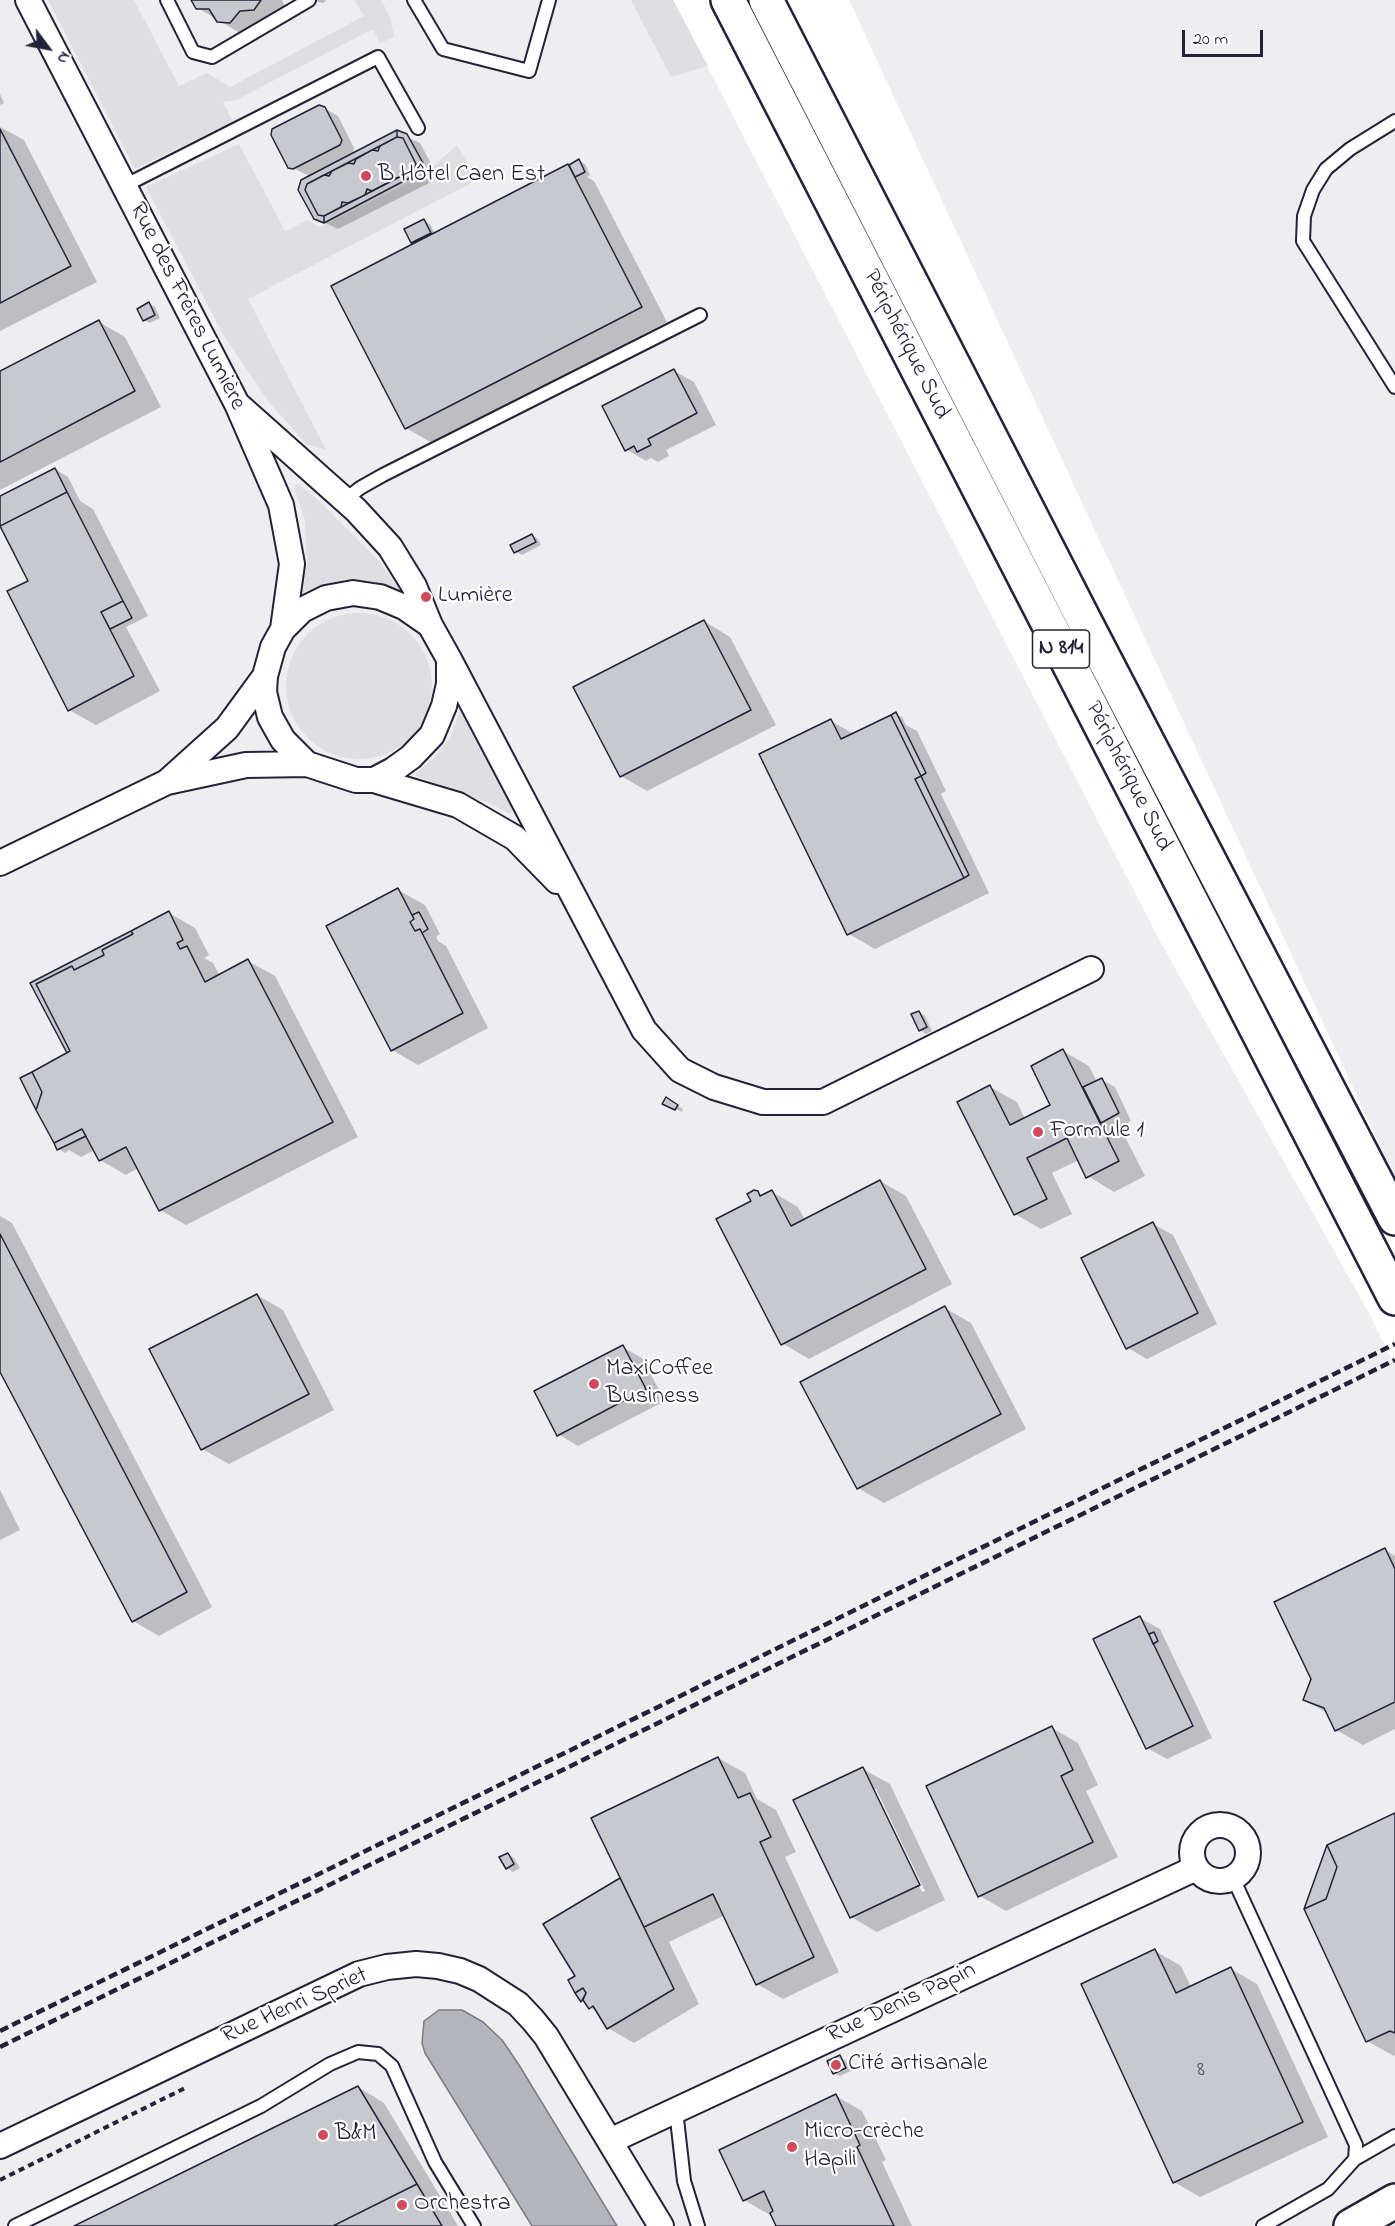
<!DOCTYPE html>
<html>
<head>
<meta charset="utf-8">
<style>
	body { margin:0 }
	#map { position:relative; width:1395px; height:2226px; overflow:hidden; background:#fff; font-family:"Indie Flower",sans-serif }
	canvas { display:block }
	.north { position:absolute; left:18px; top:18px; width:60px; height:60px; -webkit-text-stroke:4px #fff; paint-order:stroke; rotate:122deg; font-size:16px; font-weight:700; line-height:24px; text-align:center; color:#22223b }
	.north::after { content:''; display:block; margin:auto; width:21px; height:27px; background:#22223b; clip-path:polygon(50% 0,100% 100%,50% 72%,0 100%) }
	.scale { position:absolute; left:1182px; top:30px; width:81px; height:27px; box-sizing:border-box; border:3px solid #22223b; border-top:0; padding-left:8px; font-size:18px; line-height:21px; white-space:nowrap; color:#22223b; -webkit-text-stroke:4px #fff; paint-order:stroke }
</style>
</head>
<body>
<div id="map">
<canvas width="1395" height="2226"></canvas>
<div class="north">N</div>
<div class="scale">20 m</div>
</div>
<script>
const context = document.querySelector('canvas').getContext('2d');
context.lineJoin = 'round';
function paint(path, color) {
  context.fillStyle = color;
  context.fill(path, 'evenodd');
}
function poly(rows) {
  const path = new Path2D();
  for (const r of rows) {
    if (r.length === 3) {
      path.moveTo(r[0] + r[2], r[1]);
      path.arc(r[0], r[1], r[2], 0, 2 * Math.PI);
      continue;
    }
    path.moveTo(r[0], r[1]);
    for (let i = 2; i < r.length; i += 2) path.lineTo(r[i], r[i + 1]);
  }
  return path;
}
function trace(path, color, width, dash) {
  context.strokeStyle = color;
  context.lineWidth = width;
  context.lineCap = dash ? 'butt' : 'round';
  context.setLineDash(dash || []);
  context.stroke(path);
}
function write(font, color, halo, rows, align = 'center') {
  context.font = font + ' "Indie Flower",sans-serif';
  context.lineWidth = 4.5;
  context.setLineDash([]);
  context.textBaseline = 'middle';
  context.strokeStyle = halo;
  context.fillStyle = color;
  for (const [text, x, y, turn = 0] of rows) {
    context.save();
    context.translate(x, y);
    context.rotate((+turn || 0) * Math.PI / 180);
    context.textAlign = isNaN(turn) ? turn : align;
    if (halo) context.strokeText(text, 0, 0);
    context.fillText(text, 0, 0);
    context.restore();
  }
}
paint(poly([
	[0,0,673,0,1160,941,1369,1313,1395,1366,1395,2226,0,2226],
	[849,0,1395,0,1395,1178]
]), '#eeeef1');
paint(poly([
	[48,0,134,0,179,86,207,73,230,87,364,16,354,0,381,0,390,17,394,37,380,43,373,29,236,100,223,102,233,122,135,169],
	[631,0,673,0,708,66,671,77],
	[239,144,285,231,308,220,320,227,421,177,457,145,477,180,248,299,326,450,306,444,269,402,224,336,146,187],
	[297,483,317,499,378,560,400,590,372,581,347,579,323,585,302,596,307,562,305,521,294,487],
	[359,686,73],
	[460,711,512,810,510,814,491,804,414,775,435,757,450,738]
]), '#dfdfe2');
const water = poly([
	[439,2010,462,2010,483,2022,502,2040,519,2065,617,2226,532,2226,425,2053,422,2043,424,2021,439,2010]
]);
paint(water, '#b4b4bc');
trace(water, '#7a7a88', 1.5);
paint(poly([
	[192,0,282,0,288,13,281,25,266,25,245,36,196,7],
	[308,0,326,0,324,3],
	[0,94,4,103,0,105],
	[324,108,338,116,354,148,352,156,397,132,420,143,435,171,433,181,338,229,315,218,311,177,289,166],
	[0,127,24,140,97,282,0,331],
	[579,161,585,164,590,175,587,177,594,181,667,322,432,443,406,428,416,244,412,242,424,221,430,224,435,234],
	[149,304,155,307,160,318,150,323,144,320],
	[99,322,125,337,161,407,0,490,0,373],
	[674,371,694,382,716,425,666,450,669,456,658,462,651,458,646,461,626,449],
	[55,469,68,477,80,501,93,509,148,616,126,627,160,691,96,725,69,710,30,581,0,522,0,497],
	[532,535,538,539,541,545,522,555,515,551],
	[704,621,730,637,776,725,647,791,621,776],
	[896,714,902,717,906,725,917,731,946,791,941,794,989,893,875,949,849,934,831,721,854,734],
	[398,890,425,905,440,934,436,937,438,941,446,946,488,1028,418,1065,392,1050],
	[169,913,195,928,209,955,204,958,213,963,220,976,248,961,275,976,358,1137,186,1225,160,1210,138,1168,126,1175,100,1160,95,1150,81,1157,69,1150,65,1153,59,1149,22,1079,69,1054],
	[919,1012,925,1016,932,1031,926,1034,920,1030],
	[1063,1051,1089,1066,1097,1082,1102,1080,1115,1087,1131,1121,1120,1127,1145,1176,1114,1192,1088,1176,1079,1160,1052,1173,1072,1214,1041,1229,1015,1214,990,1087,1017,1102,1025,1119,1053,1106],
	[667,1099,683,1109,682,1112,670,1106],
	[880,1181,906,1196,952,1284,809,1359,782,1343,757,1193,763,1196,772,1192,798,1207,805,1220],
	[0,1216,12,1223,212,1607,159,1636,133,1621,0,1369],
	[1153,1224,1173,1235,1217,1324,1147,1359,1128,1348],
	[257,1295,283,1310,334,1410,229,1464,202,1449],
	[945,1308,971,1323,1026,1429,884,1503,858,1488],
	[623,1347,642,1358,665,1401,578,1446,558,1434],
	[0,1490,20,1530,0,1540],
	[1385,1550,1395,1556,1395,1729,1363,1745,1336,1730,1329,1714,1304,1700],
	[1140,1618,1160,1629,1212,1738,1167,1759,1147,1748],
	[1052,1728,1078,1743,1098,1785,1086,1791,1118,1857,1006,1911,980,1896],
	[718,1758,745,1773,757,1799,776,1810,796,1852,785,1857,839,1972,783,1999,757,1984,725,1915,669,1942,699,2004,634,2043,608,2028,599,2013,582,2001,570,1981,577,1976,545,1924,622,1878],
	[863,1769,890,1784,945,1900,877,1932,851,1917],
	[872,1789,876,1789,925,1891,922,1892],
	[1395,1815,1395,2055,1394,2056,1367,2041],
	[508,1854,514,1858,520,1868,513,1872,507,1868],
	[1155,1951,1181,1966,1191,1987,1231,1969,1257,1984,1328,2137,1200,2197,1174,2182],
	[840,2057,846,2061,851,2071,840,2076,834,2073],
	[358,2087,384,2103,458,2226,77,2226],
	[836,2096,862,2111,886,2160,882,2162,912,2226,778,2226,772,2214,770,2215,744,2200]
]), '#0003');
const building = poly([
	[191,0,261,0,254,10,240,11,230,23,217,22,209,9,196,9,191,0],
	[319,105,325,107,342,140,340,145,293,169,288,168,271,135,272,129,319,105],
	[0,129,71,266,0,303,0,129],
	[397,130,397,137,307,184,305,190,318,215,324,216,324,223,314,219,298,190,301,180,397,130],
	[397,130,407,134,423,163,419,173,324,223,324,216,413,170,416,164,403,138,397,137,397,130],
	[397,137,403,138,416,164,413,170,397,178,391,177,389,182,372,191,367,189,365,195,348,203,342,202,341,207,324,216,318,215,305,190,307,184,324,175,329,176,332,171,348,163,354,164,356,159,372,150,378,151,380,146,397,137],
	[579,159,585,172,575,177,569,165,579,159],
	[568,164,642,307,405,429,331,286,568,164],
	[424,219,431,233,411,243,404,229,424,219],
	[149,302,155,315,143,321,137,309,149,302],
	[99,320,135,391,0,462,0,371,99,320],
	[674,369,697,413,648,439,651,445,637,452,634,446,625,451,602,406,674,369],
	[55,468,67,492,0,526,0,496,55,468],
	[67,492,123,601,101,612,134,676,68,711,7,591,28,581,0,526,67,492],
	[532,534,536,542,514,553,510,545,532,534],
	[123,601,132,618,110,629,101,612,123,601],
	[704,620,751,710,620,777,573,687,704,620],
	[896,712,926,773,921,776,891,715,896,712],
	[891,715,921,776,915,779,964,878,847,935,759,754,831,719,841,739,891,715],
	[921,776,969,875,964,878,915,779,921,776],
	[398,888,414,919,410,922,415,931,420,929,463,1013,391,1051,326,926,398,888],
	[169,911,183,940,177,943,180,949,187,946,205,982,248,959,333,1122,159,1211,126,1147,99,1161,82,1129,54,1143,36,1110,42,1092,32,1072,70,1051,36,984,72,966,74,970,104,955,102,950,133,934,131,931,169,911],
	[419,912,428,929,422,933,420,929,415,931,410,922,414,919,412,915,419,912],
	[131,931,133,934,102,950,104,955,74,970,72,966,36,984,70,1051,67,1053,30,983,131,931],
	[919,1011,927,1027,919,1031,911,1014,919,1011],
	[1063,1049,1119,1161,1086,1178,1067,1138,1027,1158,1047,1199,1014,1215,957,1102,990,1085,1010,1125,1050,1105,1031,1066,1063,1049],
	[32,1072,42,1092,36,1110,20,1078,32,1072],
	[1102,1078,1119,1113,1101,1123,1083,1087,1102,1078],
	[666,1097,678,1105,675,1110,662,1104,666,1097],
	[82,1129,86,1136,57,1150,54,1143,82,1129],
	[880,1180,926,1269,781,1345,716,1219,751,1201,747,1194,754,1190,758,1191,760,1196,772,1190,791,1226,880,1180],
	[1153,1222,1198,1313,1126,1349,1081,1258,1153,1222],
	[0,1234,187,1592,132,1622,0,1372,0,1234],
	[257,1294,309,1394,201,1450,149,1349,257,1294],
	[945,1306,1001,1414,857,1489,800,1382,945,1306],
	[623,1345,646,1389,557,1436,534,1391,623,1345],
	[1385,1548,1395,1569,1395,1702,1335,1731,1324,1708,1303,1700,1311,1679,1274,1602,1385,1548],
	[1140,1616,1193,1726,1146,1749,1093,1639,1140,1616],
	[1154,1632,1158,1641,1153,1644,1149,1634,1154,1632],
	[1052,1726,1073,1770,1061,1776,1093,1842,978,1897,926,1786,1052,1726],
	[718,1757,738,1798,750,1793,771,1837,760,1842,814,1957,756,1985,713,1894,644,1927,591,1818,718,1757],
	[863,1767,920,1885,850,1918,793,1800,863,1767],
	[1395,1813,1395,2033,1390,2031,1366,2042,1304,1909,1326,1899,1337,1867,1327,1845,1395,1813],
	[1327,1845,1337,1867,1326,1899,1304,1909,1327,1845],
	[508,1853,514,1864,506,1869,499,1857,508,1853],
	[620,1878,674,1989,607,2029,593,2006,589,2009,583,2000,586,1993,583,1988,575,1993,568,1980,575,1976,543,1924,620,1878],
	[1155,1949,1176,1993,1231,1967,1303,2122,1173,2183,1081,1984,1155,1949],
	[583,1988,586,1993,581,2002,575,1993,583,1988],
	[840,2055,846,2068,833,2074,827,2061,840,2055],
	[358,2086,417,2184,333,2226,74,2226,358,2086],
	[836,2094,860,2145,857,2147,894,2226,776,2226,770,2213,773,2211,764,2191,743,2201,719,2150,836,2094],
	[417,2184,442,2226,333,2226,417,2184]
]);
paint(building, '#c8c8cf');
trace(building, '#22223b', 1.5);
const service = poly([
	[167,0,193,52,212,57,309,0],
	[414,0,443,49,529,71,549,0],
	[1395,121,1350,149,1326,169,1313,190,1304,216,1303,241,1395,387],
	[124,186,378,57,418,128],
	[345,500,360,488,383,475,700,315],
	[1233,1878,1356,2145,1355,2159,1328,2189,1263,2226],
	[676,2110,684,2181,698,2226],
	[1355,2159,1395,2136],
	[15,2226,261,2106,330,2064,358,2052,378,2054,392,2066,435,2162,474,2226]
]);
const minor = poly([
	[28,0,237,404,281,505,292,564,283,629],
	[237,404,356,510,390,547,414,586,430,625,449,659,449,684,444,706,432,735,411,757,393,770,374,780,356,780,307,764,283,740,270,717,264,692,265,676,273,647,283,629,302,610,326,598,353,593,380,597,404,607,430,625],
	[449,659,644,1030,680,1070,714,1087,763,1102,823,1102,1091,969],
	[374,780,458,805,515,838,557,881],
	[167,782,227,728,265,676],
	[0,863,167,782,246,765,307,764],
	[1220,1853,28],
	[610,2141,1196,1868],
	[0,2146,359,1974,387,1967,416,1964,438,1966,460,1971,479,1979,518,2004,533,2020,546,2036,661,2226]
]);
const trunk = poly([
	[728,0,1395,1298],
	[766,0,1086,624,1395,1218],
	[1351,2226,1395,2201]
]);
trace(service, '#22223b', 16);
trace(minor, '#22223b', 28);
trace(trunk, '#22223b', 38);
trace(poly([
	[0,2180,185,2088]
]), '#22223b', 4, [6, 4.5]);
trace(service, '#fff', 12);
trace(minor, '#fff', 24);
trace(trunk, '#fff', 33);
trace(poly([
	[0,2031,1395,1344],
	[0,2047,1395,1360]
]), '#22223b', 4.5, [9, 4.5]);
for (const [x, y, r, color] of [
	[366,176,6,"#d1495b"],
	[426,597,6,"#d1495b"],
	[1038,1132,6,"#d1495b"],
	[594,1384,6,"#d1495b"],
	[836,2065,6,"#d1495b"],
	[323,2135,6,"#d1495b"],
	[792,2147,6,"#d1495b"],
	[402,2205,6,"#d1495b"]
]) {
  const dot = new Path2D();
  dot.arc(x, y, r, 0, 2 * Math.PI);
  context.fillStyle = color;
  context.fill(dot);
  trace(dot, '#fff', 2);
}
write('21px', '#4c4c60', null, [
	["8",1201,2072]
]);
for (const [x, y, w] of [
	[1061,649,57]
]) {
  const box = new Path2D();
  box.roundRect(x - w / 2, y - 19, w, 38, 4.5);
  context.fillStyle = '#fff';
  context.fill(box);
  trace(box, '#22223b', 1.5);
}
write('bold 22px', '#22223b', null, [
	["N 814",1061,649]
]);
write('24px', '#22223b', '#fff', [
	["B Hôtel Caen Est",378,176],
	["Lumière",438,597],
	["Formule 1",1050,1132],
	["MaxiCoffee",606,1370],
	["Business",606,1398],
	["Cité artisanale",848,2065],
	["Micro-crèche",804,2133],
	["Hapili",804,2161],
	["B&M",335,2135],
	["Orchestra",414,2205]
], 'left');
write('24px', '#22223b', '#fff', [
	["Rue des Frères Lumière",186,307,63],
	["Périphérique Sud",905,345,63],
	["Périphérique Sud",1127,777,63],
	["Rue Denis Papin",902,2004,-25],
	["Rue Henri Spriet",295,2007,-24]
]);
</script>
</body>
</html>
